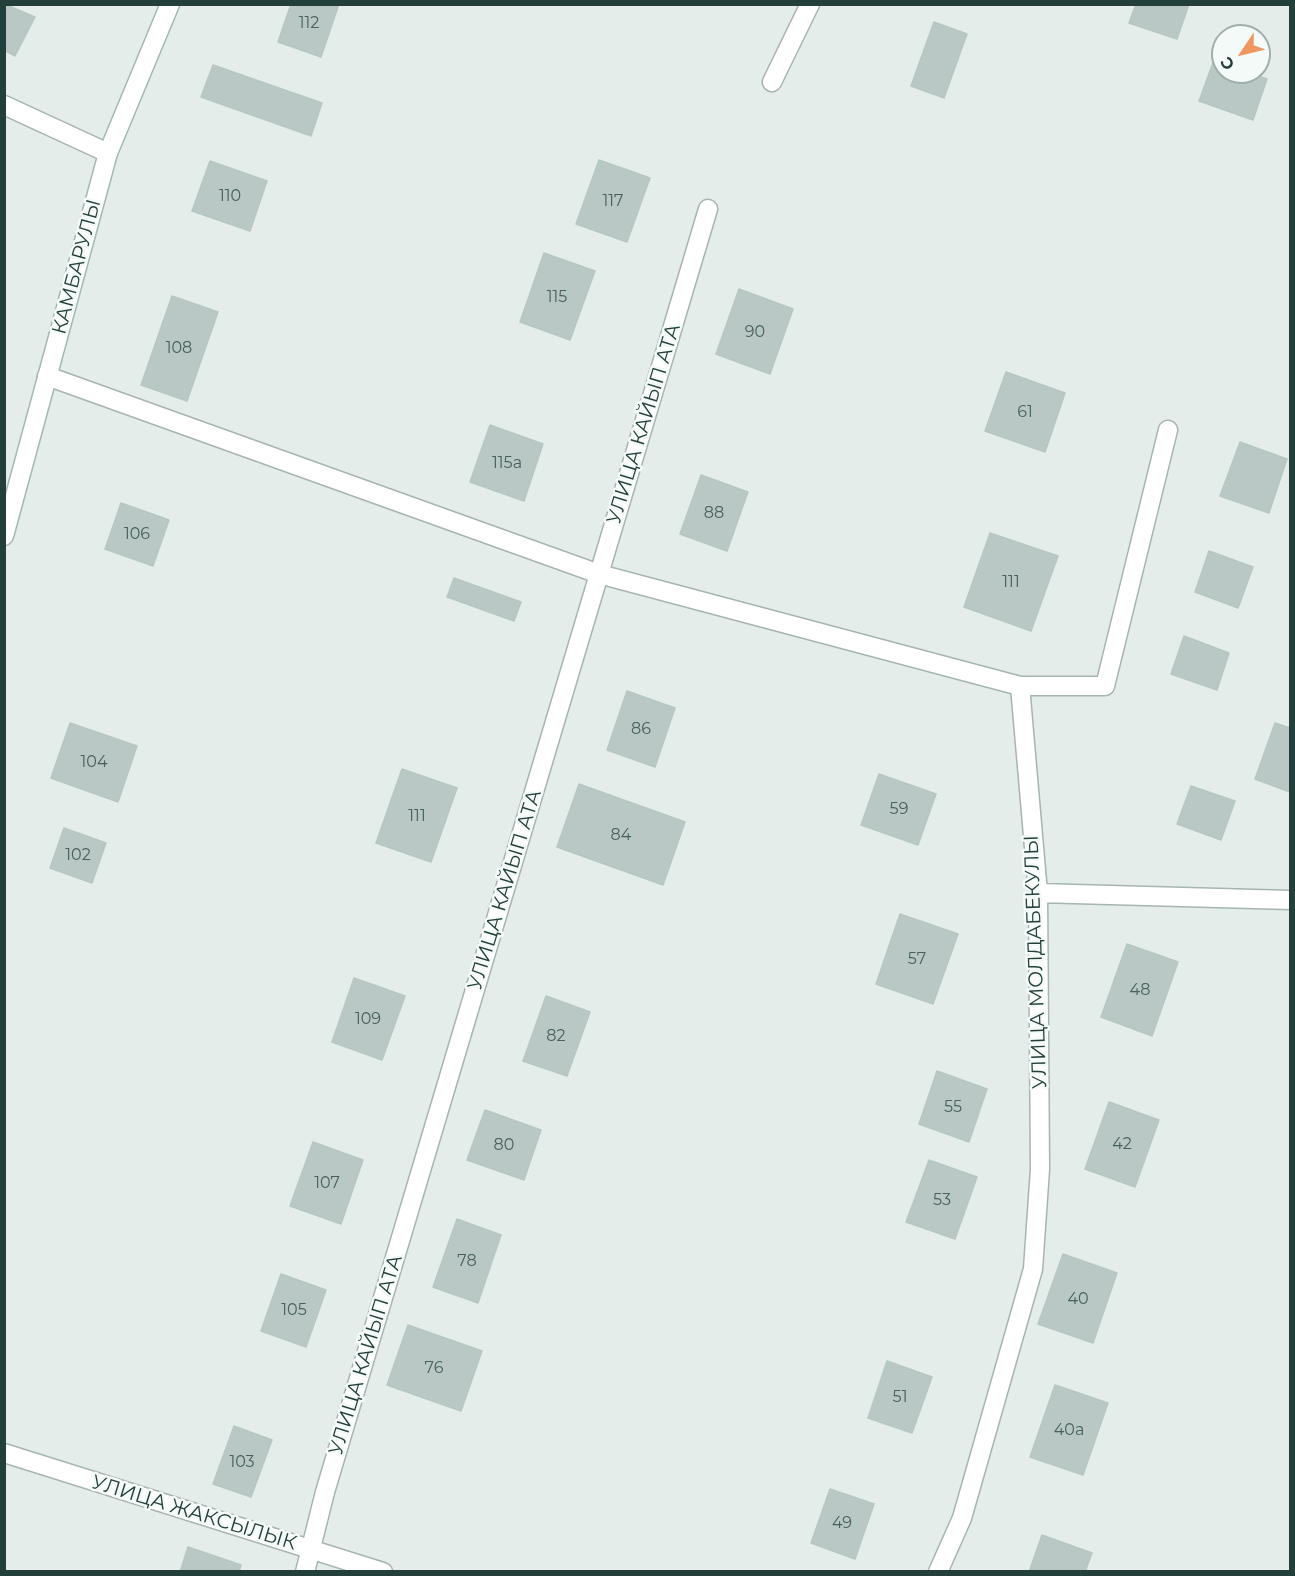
<!DOCTYPE html>
<html>
<head>
<meta charset="utf-8">
<style>
	body { margin:0 }
	#map { position:relative; width:1295px; height:1576px; overflow:hidden; background:#e4edea; font-family:Montserrat,sans-serif }
	canvas { display:block }
	.frame { position:absolute; inset:0; border:6px solid #233f3b; pointer-events:none }
	.north { position:absolute; left:1211px; top:24px; width:60px; height:60px; box-sizing:border-box; background:#f4faf8; border:2px solid #a0afac; border-radius:50%; rotate:235deg; font-size:16px; font-weight:700; line-height:24px; text-align:center; color:#233f3b }
	.north::after { content:''; display:block; margin:auto; width:21px; height:27px; background:#f0965f; clip-path:polygon(50% 0,100% 100%,50% 72%,0 100%) }
</style>
</head>
<body>
<div id="map">
<canvas width="1295" height="1576"></canvas>
<div class="frame"></div>
<div class="north">С</div>
</div>
<script>
const context = document.querySelector('canvas').getContext('2d');
context.lineJoin = 'round';
function paint(path, color) {
  context.fillStyle = color;
  context.fill(path, 'evenodd');
}
function poly(rows) {
  const path = new Path2D();
  for (const r of rows) {
    path.moveTo(r[0], r[1]);
    for (let i = 2; i < r.length; i += 2) path.lineTo(r[i], r[i + 1]);
  }
  return path;
}
function trace(path, color, width, dash) {
  context.strokeStyle = color;
  context.lineWidth = width;
  context.lineCap = dash ? 'butt' : 'round';
  context.setLineDash(dash || []);
  context.stroke(path);
}
function write(font, color, halo, rows, align = 'center') {
  context.font = font + ' Montserrat,sans-serif';
  context.lineWidth = 5;
  context.setLineDash([]);
  context.textBaseline = 'middle';
  context.strokeStyle = halo;
  context.fillStyle = color;
  for (const [text, x, y, turn = 0] of rows) {
    context.save();
    context.translate(x, y);
    context.rotate((+turn || 0) * Math.PI / 180);
    context.textAlign = isNaN(turn) ? turn : align;
    if (halo) context.strokeText(text, 0, 0);
    context.fillText(text, 0, 0);
    context.restore();
  }
}
const building = poly([
	[4,4,35,17,15,56,4,50,4,4],
	[291,4,339,4,321,57,278,42,291,4],
	[1136,4,1189,4,1177,39,1129,23,1136,4],
	[934,22,967,34,944,98,911,86,934,22],
	[1214,60,1223,63,1223,72,1247,72,1267,79,1253,120,1199,101,1214,60],
	[213,65,322,103,311,136,201,97,213,65],
	[599,160,650,178,627,242,576,224,599,160],
	[210,161,267,181,250,231,192,211,210,161],
	[544,253,595,271,570,340,520,322,544,253],
	[739,289,793,309,770,374,716,354,739,289],
	[172,296,218,312,187,401,141,385,172,296],
	[1006,372,1065,393,1045,452,985,431,1006,372],
	[490,425,543,444,524,501,470,482,490,425],
	[1240,442,1287,459,1269,513,1220,496,1240,442],
	[701,475,748,492,727,551,680,534,701,475],
	[121,503,169,520,153,566,105,549,121,503],
	[990,533,1058,556,1031,631,964,607,990,533],
	[1209,551,1253,567,1238,608,1195,592,1209,551],
	[454,578,521,602,514,621,447,597,454,578],
	[1184,636,1229,653,1217,690,1171,674,1184,636],
	[627,691,675,708,655,767,607,750,627,691],
	[70,723,137,746,118,802,51,778,70,723],
	[1275,723,1290,728,1290,792,1255,779,1275,723],
	[402,769,457,788,431,862,376,843,402,769],
	[879,774,936,794,918,845,861,825,879,774],
	[579,784,685,822,663,885,557,847,579,784],
	[1191,786,1235,801,1221,840,1177,824,1191,786],
	[64,828,106,843,92,883,50,868,64,828],
	[900,914,958,934,933,1004,876,984,900,914],
	[1127,944,1178,962,1152,1036,1101,1017,1127,944],
	[354,978,405,996,382,1060,332,1042,354,978],
	[546,996,590,1012,567,1076,523,1061,546,996],
	[937,1071,987,1089,969,1142,919,1124,937,1071],
	[1109,1102,1159,1120,1135,1187,1085,1169,1109,1102],
	[485,1110,541,1130,524,1180,467,1160,485,1110],
	[313,1142,363,1160,341,1224,290,1206,313,1142],
	[929,1160,977,1177,955,1239,906,1222,929,1160],
	[457,1219,501,1235,478,1303,433,1287,457,1219],
	[1063,1254,1117,1273,1093,1343,1038,1324,1063,1254],
	[281,1274,326,1290,306,1347,261,1331,281,1274],
	[408,1325,482,1351,461,1411,387,1385,408,1325],
	[887,1361,932,1377,912,1433,868,1418,887,1361],
	[1055,1385,1108,1403,1083,1475,1030,1457,1055,1385],
	[234,1426,272,1440,251,1497,213,1484,234,1426],
	[830,1489,874,1504,855,1559,811,1543,830,1489],
	[1042,1535,1092,1553,1085,1572,1029,1572,1042,1535],
	[188,1547,241,1565,239,1572,180,1572,188,1547]
]);
paint(building, '#b9c8c4');
trace(building, '#b6c7c2', 1.5);
const street = poly([
	[772,82,810,4],
	[4,105,108,153],
	[47,376,599,574,1020,686],
	[1038,893,1290,900],
	[4,1453,383,1572],
	[305,1572,325,1492,708,209],
	[938,1572,962,1518,1033,1269,1040,1169,1038,893,1020,686,1105,686,1168,430]
]);
const secondary = poly([
	[4,536,108,153,170,4]
]);
trace(street, '#a6b5b2', 21);
trace(secondary, '#a2b9b4', 21);
trace(street, '#fff', 18);
trace(secondary, '#fff', 18);
write('16px', '#48615d', null, [
	["112",309,23],
	["110",230,196],
	["117",613,201],
	["115",557,297],
	["90",755,332],
	["108",179,348],
	["61",1025,412],
	["115а",507,463],
	["88",714,513],
	["106",137,534],
	["111",1011,582],
	["86",641,729],
	["104",94,762],
	["59",899,809],
	["111",417,816],
	["84",621,835],
	["102",78,855],
	["57",917,959],
	["48",1140,990],
	["109",368,1019],
	["82",556,1036],
	["55",953,1107],
	["42",1122,1144],
	["80",504,1145],
	["107",327,1183],
	["53",942,1200],
	["78",467,1261],
	["40",1078,1299],
	["105",294,1310],
	["76",434,1368],
	["51",900,1397],
	["40а",1069,1430],
	["103",242,1462],
	["49",842,1523]
]);
write('20px', '#233f3b', '#f4faf8', [
	["КАМБАРУЛЫ",77,267,-75],
	["УЛИЦА КАЙЫП АТА",644,424,-73],
	["УЛИЦА КАЙЫП АТА",505,890,-73],
	["УЛИЦА МОЛДАБЕКУЛЫ",1036,962,-92],
	["УЛИЦА КАЙЫП АТА",366,1355,-73],
	["УЛИЦА ЖАКСЫЛЫК",194,1513,17]
]);
</script>
</body>
</html>
